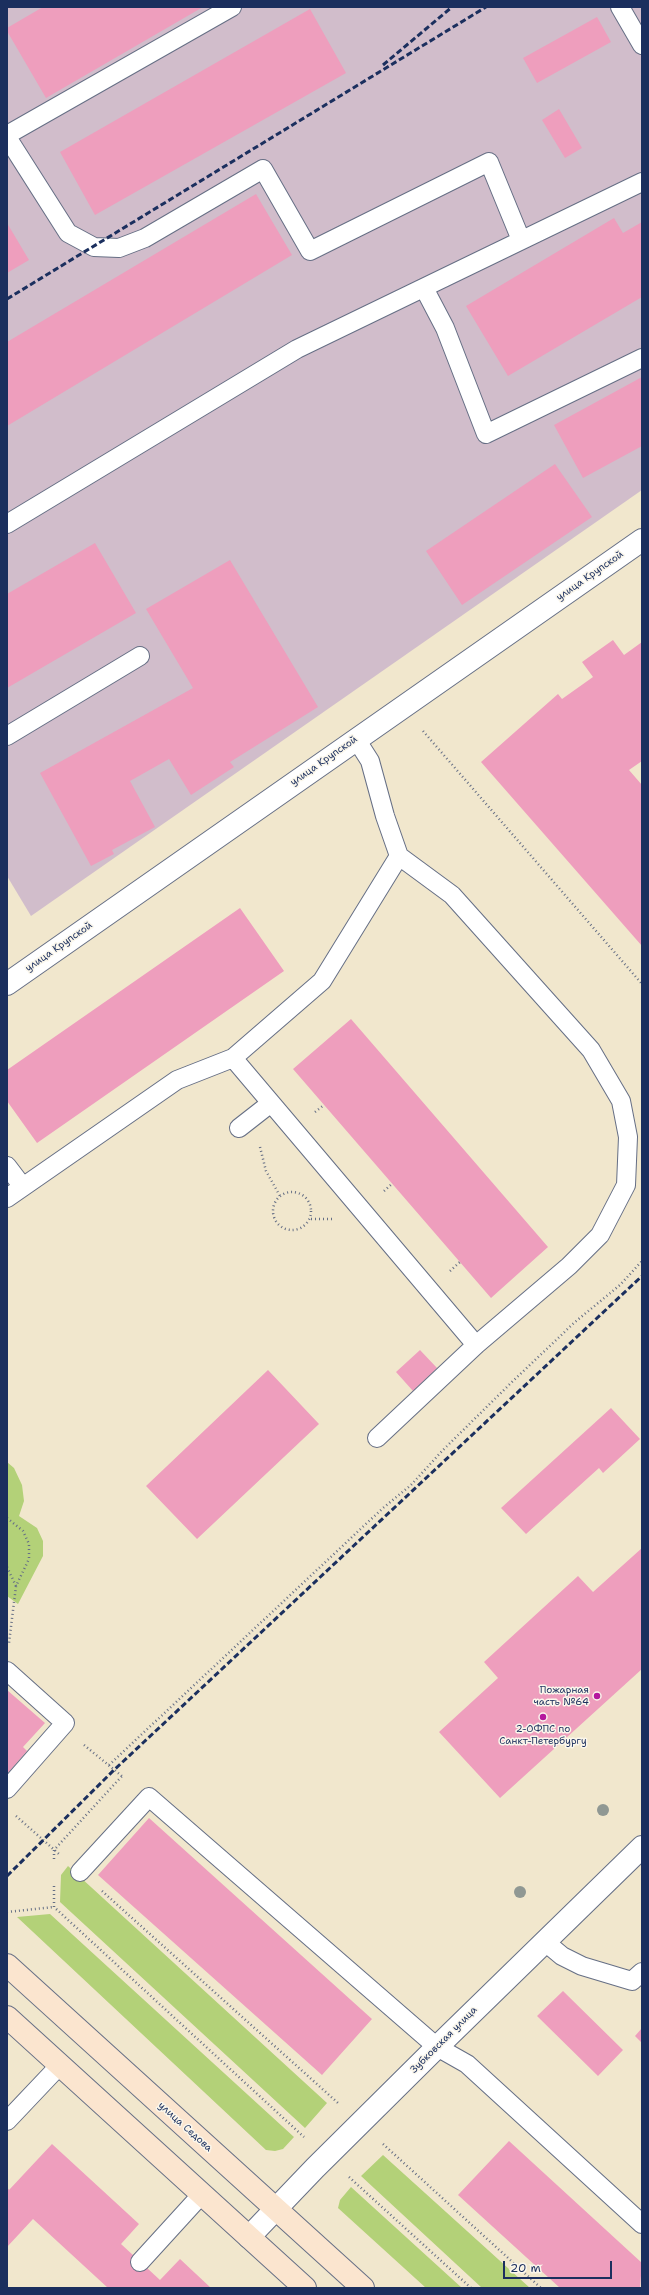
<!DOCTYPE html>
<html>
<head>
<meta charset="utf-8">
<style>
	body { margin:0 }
	#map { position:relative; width:649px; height:2295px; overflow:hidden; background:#f1e7cd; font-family:"Shantell Sans",sans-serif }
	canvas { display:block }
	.frame { position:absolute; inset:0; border:8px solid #1b2f5e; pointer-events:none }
	.scale { position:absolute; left:503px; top:2261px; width:109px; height:18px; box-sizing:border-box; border:2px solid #1b2f5e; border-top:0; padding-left:5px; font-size:12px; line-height:14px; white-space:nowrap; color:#1b2f5e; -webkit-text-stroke:3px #fbf7ec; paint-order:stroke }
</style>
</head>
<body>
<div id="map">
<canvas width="649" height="2295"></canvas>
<div class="frame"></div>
<div class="scale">20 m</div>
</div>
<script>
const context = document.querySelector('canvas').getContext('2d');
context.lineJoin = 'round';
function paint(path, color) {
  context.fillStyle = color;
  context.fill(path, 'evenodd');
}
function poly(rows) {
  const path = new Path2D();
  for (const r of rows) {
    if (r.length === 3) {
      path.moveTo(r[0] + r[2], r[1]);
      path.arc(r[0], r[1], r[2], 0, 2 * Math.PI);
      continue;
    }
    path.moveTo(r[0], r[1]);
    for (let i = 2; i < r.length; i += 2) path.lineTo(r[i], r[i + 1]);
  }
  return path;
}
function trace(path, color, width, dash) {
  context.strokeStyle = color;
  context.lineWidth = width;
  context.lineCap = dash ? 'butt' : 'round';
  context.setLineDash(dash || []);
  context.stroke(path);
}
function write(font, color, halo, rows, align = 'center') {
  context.font = font + ' "Shantell Sans",sans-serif';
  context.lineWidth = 3;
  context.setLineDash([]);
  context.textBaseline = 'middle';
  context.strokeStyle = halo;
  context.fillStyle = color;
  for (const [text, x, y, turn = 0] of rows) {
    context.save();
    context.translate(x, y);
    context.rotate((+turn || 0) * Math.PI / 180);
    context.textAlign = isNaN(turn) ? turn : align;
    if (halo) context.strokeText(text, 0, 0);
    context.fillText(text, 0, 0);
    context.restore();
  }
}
paint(poly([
	[7,7,642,7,642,490,31,916,7,876]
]), '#d1bdcb');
paint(poly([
	[7,1462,14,1468,22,1485,24,1501,19,1516,37,1528,43,1541,43,1556,18,1604,7,1596],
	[68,1866,327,2103,305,2128,60,1902,61,1875],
	[50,1914,294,2137,283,2149,275,2151,266,2150,17,1917],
	[383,2155,530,2288,482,2288,361,2176],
	[351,2187,462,2288,426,2288,338,2208,340,2200]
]), '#b3d178');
paint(poly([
	[43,7,203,7,46,98,7,31,7,28],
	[310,9,346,73,95,215,60,152],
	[597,17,611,42,537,83,523,58],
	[559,109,582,148,565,158,542,120],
	[256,194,292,255,7,426,7,342],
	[614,218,623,233,642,222,642,297,508,376,466,306],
	[7,223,29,260,7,273],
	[642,377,642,446,583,478,554,425],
	[555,464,592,517,462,605,426,551],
	[95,543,136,613,7,688,7,594],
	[230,560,318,707,230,762,234,767,191,795,169,759,130,781,155,827,112,850,114,854,91,866,40,773,193,688,146,609],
	[613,640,624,655,642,642,642,761,629,770,642,785,642,946,481,762,558,694,562,699,593,677,582,662],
	[240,908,284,971,37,1143,7,1101,7,1070],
	[351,1019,548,1247,491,1298,293,1069],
	[420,1350,437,1368,413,1391,396,1372],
	[268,1370,319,1424,197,1539,146,1486],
	[611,1408,640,1439,603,1473,599,1468,526,1534,501,1508],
	[642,1548,642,1669,500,1798,439,1732,498,1678,484,1662,578,1576,593,1592],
	[7,1690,45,1723,23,1747,27,1751,7,1774],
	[149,1818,372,2019,322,2075,98,1875],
	[563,1991,623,2050,598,2076,537,2016],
	[642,2028,642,2043,635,2036],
	[509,2141,642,2263,640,2288,560,2288,458,2195],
	[52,2144,139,2224,121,2244,160,2280,180,2259,211,2288,108,2288,33,2219,7,2247,7,2187,9,2190]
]), '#ee9ebd');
const lane = poly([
	[620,7,642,45],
	[7,135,232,7],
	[7,137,68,233,94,247,119,248,145,238,263,169,310,251,489,162,521,240],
	[424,288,445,328,486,434,642,358],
	[7,524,297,349,642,182],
	[7,736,140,656],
	[356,739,370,761,385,816,399,856,452,895,591,1050,621,1101,628,1137,626,1185,600,1235,569,1266,476,1345,377,1438],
	[233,1058,476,1345],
	[239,1128,271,1103],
	[7,1166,23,1187],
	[7,1198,177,1080,233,1058,322,981,399,856],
	[7,1671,65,1723,7,1789],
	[80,1872,149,1797,437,2047,467,2064,642,2224],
	[544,1941,562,1956,582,1966,632,1981,642,1972],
	[7,2121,60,2065],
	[140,2262,202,2194]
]);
const street = poly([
	[7,984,642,540],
	[249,2237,315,2168,437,2047,642,1847]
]);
const secondary = poly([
	[7,1965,363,2288],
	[7,2017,305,2288]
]);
trace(lane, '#666f85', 20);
trace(street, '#666f85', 24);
trace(secondary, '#666f85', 24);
trace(poly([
	[423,731,642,984],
	[315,1112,324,1105],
	[260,1147,266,1171,280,1196],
	[384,1191,393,1183],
	[292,1211,19],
	[311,1219,333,1219],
	[450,1271,460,1262],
	[7,1518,23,1531,29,1544,29,1559,16,1586,9,1643],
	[7,1567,16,1586],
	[84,1745,123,1777],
	[109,1765,383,1508,411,1485,443,1450,514,1380,575,1322,620,1285,642,1261],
	[16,1816,59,1854],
	[54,1859,54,1850,122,1776],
	[54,1886,54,1907,304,2137],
	[102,1891,338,2103],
	[7,1912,54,1907],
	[383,2144,541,2288],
	[349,2177,471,2288]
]), '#666f85', 2.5, [1, 3]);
trace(lane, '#fff', 18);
trace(street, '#fff', 22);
trace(secondary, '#fbe5cf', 22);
trace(poly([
	[383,65,452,7],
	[7,299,486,7],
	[7,1876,114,1770,642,1276]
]), '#1b2f5e', 3, [6, 3]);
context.fillStyle = '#909893';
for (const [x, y] of [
	[603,1810],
	[520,1892]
]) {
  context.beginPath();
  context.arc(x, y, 6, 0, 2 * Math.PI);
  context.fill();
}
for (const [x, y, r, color] of [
	[597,1696,4,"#b5179e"],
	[543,1717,4,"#b5179e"]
]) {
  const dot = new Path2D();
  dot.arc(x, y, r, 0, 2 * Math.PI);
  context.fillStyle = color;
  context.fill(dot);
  trace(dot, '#fbf7ec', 1.5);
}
write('10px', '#1b2f5e', '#fbf7ec', [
	["улица Крупской",590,576,-35],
	["улица Крупской",324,761,-35],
	["улица Крупской",59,947,-35],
	["Зубковская улица",444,2040,-45],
	["улица Седова",185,2127,42]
]);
write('10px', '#1b2f5e', '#fbf7ec', [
	["Пожарная",589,1690],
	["часть №64",589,1702],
	["2-ОФПС по",543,1729,"center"],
	["Санкт-Петербургу",543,1741,"center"]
], 'right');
</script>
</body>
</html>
